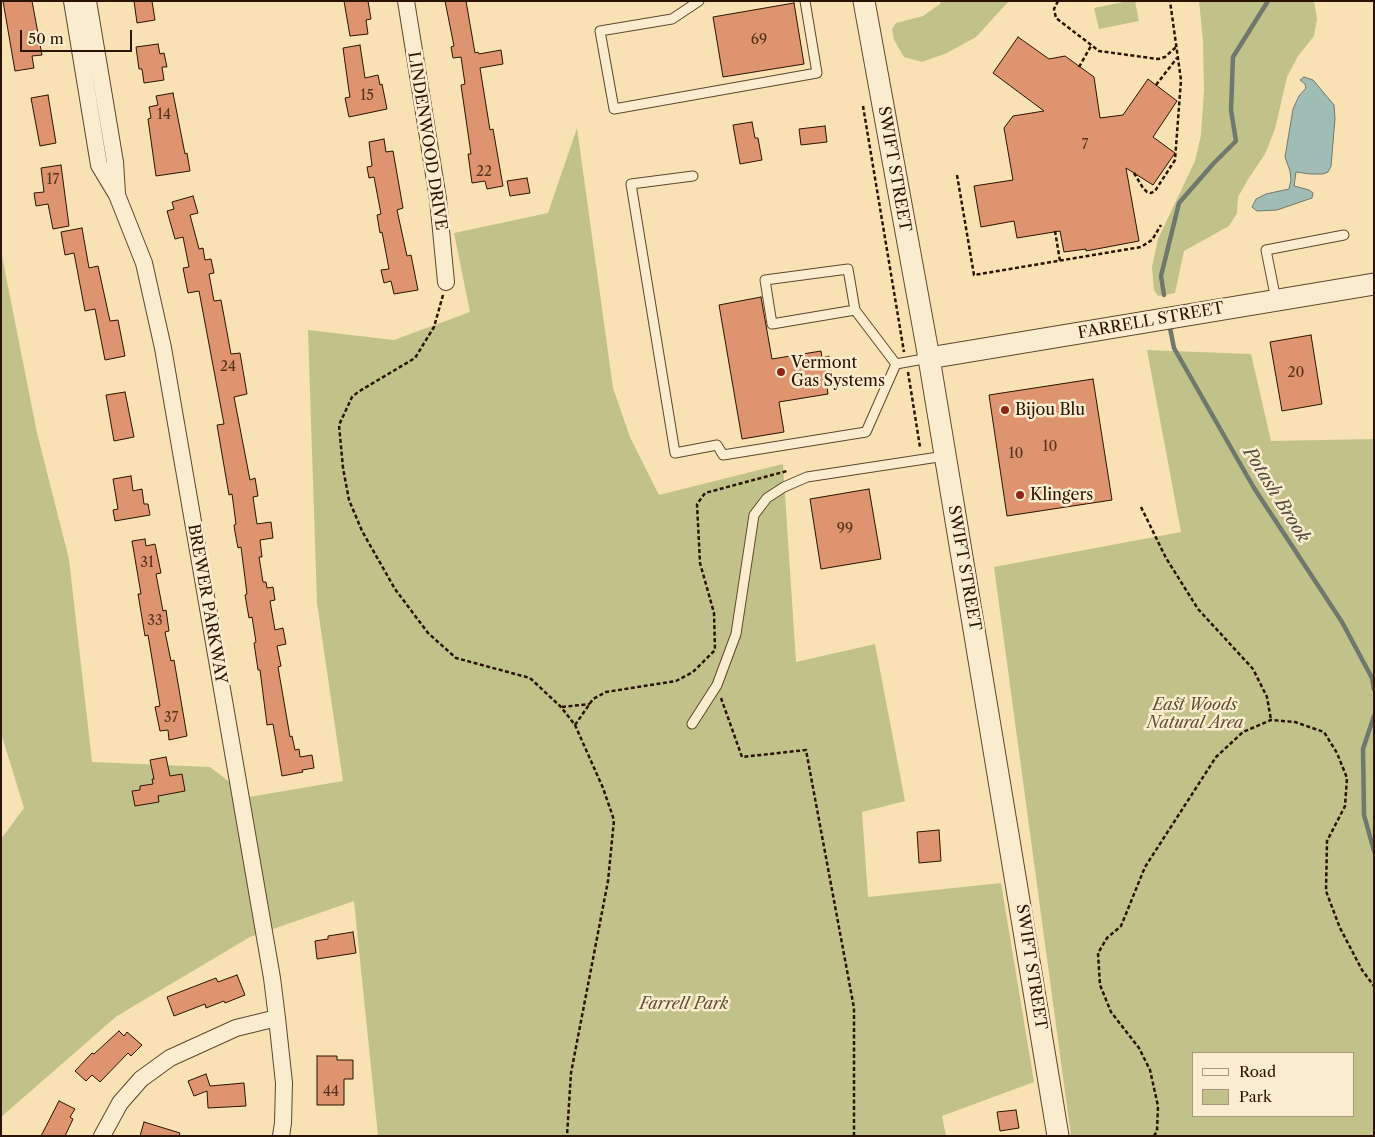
<!DOCTYPE html>
<html>
<head>
<meta charset="utf-8">
<style>
	body { margin:0 }
	#map { position:relative; width:1375px; height:1137px; overflow:hidden; background:#f8e2b4; font-family:"Libre Caslon Text",serif }
	canvas { display:block }
	.frame { position:absolute; inset:0; border:2px solid #2a1300; pointer-events:none }
	.legend { position:absolute; left:1192px; top:1052px; width:162px; height:65px; box-sizing:border-box; background:#faecce; border:1px solid #a7957c; margin:0; padding:6px 9px; list-style:none; font-size:15px; color:#2a1300 }
	.legend li { display:flex; align-items:center; gap:10px; height:25px }
	.legend b { width:25px; border:1px solid #a7957c }
	.scale { position:absolute; left:20px; top:30px; width:112px; height:22px; box-sizing:border-box; border:2px solid #2a1300; border-top:0; padding-left:6px; font-size:15px; line-height:18px; white-space:nowrap; color:#2a1300; -webkit-text-stroke:4px #faecce; paint-order:stroke }
</style>
</head>
<body>
<div id="map">
<canvas width="1375" height="1137"></canvas>
<div class="frame"></div>
<ul class="legend">
<li><b style="height:6px;background:#faecce"></b>Road</li>
<li><b style="height:14px;background:#c1c28a"></b>Park</li>
</ul>
<div class="scale">50 m</div>
</div>
<script>
const context = document.querySelector('canvas').getContext('2d');
context.lineJoin = 'round';
function paint(path, color) {
  context.fillStyle = color;
  context.fill(path, 'evenodd');
}
function poly(rows) {
  const path = new Path2D();
  for (const r of rows) {
    path.moveTo(r[0], r[1]);
    for (let i = 2; i < r.length; i += 2) path.lineTo(r[i], r[i + 1]);
  }
  return path;
}
function trace(path, color, width, dash) {
  context.strokeStyle = color;
  context.lineWidth = width;
  context.lineCap = dash ? 'butt' : 'round';
  context.setLineDash(dash || []);
  context.stroke(path);
}
function write(font, color, halo, rows, align = 'center') {
  context.font = font + ' "Libre Caslon Text",serif';
  context.lineWidth = 5;
  context.setLineDash([]);
  context.textBaseline = 'middle';
  context.strokeStyle = halo;
  context.fillStyle = color;
  for (const [text, x, y, turn = 0] of rows) {
    context.save();
    context.translate(x, y);
    context.rotate((+turn || 0) * Math.PI / 180);
    context.textAlign = isNaN(turn) ? turn : align;
    if (halo) context.strokeText(text, 0, 0);
    context.fillText(text, 0, 0);
    context.restore();
  }
}
paint(poly([
	[941,1,1009,1,976,37,947,53,922,62,904,57,894,40,892,29,896,23,923,16,940,4],
	[1128,1,1135,1,1139,21,1099,29,1094,8],
	[1199,1,1314,1,1317,19,1314,36,1298,56,1287,77,1275,129,1265,154,1247,181,1238,197,1237,213,1229,226,1184,251,1175,293,1158,296,1154,290,1152,267,1158,239,1195,161,1201,135,1204,90,1203,41],
	[577,128,613,388,630,437,659,495,783,464,796,662,875,644,905,801,862,812,868,897,1001,883,1034,1082,942,1116,946,1136,378,1136,354,901,250,937,117,1016,1,1117,1,839,24,808,1,733,1,251,37,433,69,559,92,762,210,767,249,797,343,781,317,603,308,330,394,340,470,312,454,233,548,213],
	[1147,350,1251,354,1271,441,1374,439,1374,1136,1071,1136,994,567,1181,532],
	[1194,1053,1354,1053,1354,1116,1194,1116]
]), '#c1c28a');
const water = poly([
	[1304,77,1313,80,1334,105,1335,119,1331,166,1328,172,1323,174,1310,174,1296,172,1294,186,1309,190,1313,193,1312,198,1277,210,1257,211,1252,207,1256,199,1266,194,1289,189,1291,180,1290,171,1285,157,1293,109,1299,96,1306,88,1305,84,1300,80,1304,77]
]);
paint(water, '#9fbcb5');
trace(water, '#70786d', 1);
trace(poly([
	[1164,295,1161,276,1179,203,1213,164,1236,141,1231,110,1233,57,1268,1],
	[1169,323,1174,348,1254,488,1342,622,1372,678,1374,689],
	[1374,716,1363,749,1364,815,1374,851]
]), '#70786d', 4.5);
const building = poly([
	[3,1,32,1,42,55,32,56,34,68,15,71,3,1],
	[134,1,152,1,155,20,137,23,134,1],
	[344,1,368,1,371,19,366,20,368,34,350,36,344,1],
	[445,1,466,1,475,53,478,52,479,54,501,50,503,64,480,68,490,130,493,129,503,186,487,189,485,181,472,183,468,154,471,154,461,85,465,84,461,57,453,58,451,47,454,46,445,1],
	[794,3,804,64,723,77,713,17,794,3],
	[1018,37,1049,59,1065,56,1094,77,1100,118,1123,115,1148,79,1177,101,1153,137,1175,153,1153,185,1126,168,1139,241,1086,251,1086,249,1064,252,1060,231,1017,238,1014,221,981,227,974,186,1013,180,1004,128,1013,116,1044,111,993,73,1018,37],
	[158,44,160,54,164,53,167,67,162,67,164,80,144,83,142,69,139,69,136,47,158,44],
	[360,45,365,78,378,75,380,85,382,84,387,109,349,117,345,98,350,97,349,91,343,48,360,45],
	[173,93,185,154,187,153,190,171,156,176,148,119,151,118,149,107,158,105,156,96,173,93],
	[48,95,56,143,40,146,31,98,48,95],
	[752,122,755,138,758,138,762,160,740,164,733,125,752,122],
	[825,126,827,142,801,145,799,129,825,126],
	[384,139,386,152,393,151,403,208,397,210,407,256,411,255,418,290,394,294,391,281,384,283,381,270,389,269,382,232,380,233,377,215,381,214,374,177,369,178,367,167,372,166,369,142,384,139],
	[61,165,69,226,53,229,48,204,36,206,34,193,44,192,41,168,61,165],
	[527,178,530,193,510,196,507,181,527,178],
	[193,196,198,213,190,215,199,249,203,248,205,260,211,259,214,273,209,274,214,301,221,300,231,354,240,353,247,394,234,397,250,480,255,478,258,496,253,497,257,524,271,522,273,538,260,540,262,557,259,557,263,582,266,582,267,588,273,587,275,600,270,601,275,630,283,628,286,644,277,646,281,666,278,667,290,737,292,736,295,750,299,749,300,757,312,755,314,768,302,770,303,772,282,776,273,724,267,725,260,670,258,670,254,643,256,642,252,617,249,618,245,595,247,594,241,547,238,548,235,532,234,525,236,524,232,494,229,495,217,425,224,424,199,291,188,293,183,268,189,267,183,237,175,239,167,211,174,209,172,202,193,196],
	[82,228,89,268,98,266,110,321,118,320,125,356,105,360,95,309,85,311,74,253,65,255,61,232,82,228],
	[761,297,772,359,821,351,822,358,829,356,834,386,827,387,828,394,779,402,784,432,742,439,719,305,761,297],
	[1311,335,1322,404,1282,411,1270,342,1311,335],
	[1093,379,1112,500,1007,516,989,395,1093,379],
	[125,392,134,437,114,441,106,395,125,392],
	[131,476,133,491,142,489,144,504,148,504,150,515,115,521,113,510,118,509,113,479,131,476],
	[869,489,881,559,821,569,810,499,869,489],
	[145,539,146,546,155,544,161,573,156,574,163,611,166,610,169,631,165,632,171,661,174,660,187,736,169,740,168,730,160,731,155,707,160,706,148,635,145,636,138,594,141,594,132,541,145,539],
	[166,757,170,776,182,774,185,791,158,796,159,802,135,806,132,791,140,790,140,786,153,784,152,779,154,779,150,760,166,757],
	[939,830,941,861,919,863,917,832,939,830],
	[353,932,356,953,317,959,315,941,328,939,328,936,353,932],
	[237,975,245,995,225,1003,224,1001,206,1008,205,1004,174,1016,167,997,216,978,218,982,237,975],
	[119,1031,124,1036,127,1032,142,1045,131,1056,128,1053,100,1082,92,1075,86,1081,75,1071,92,1053,94,1054,119,1031],
	[317,1056,337,1056,337,1060,353,1060,353,1079,344,1079,344,1105,317,1105,317,1056],
	[206,1074,210,1086,244,1083,246,1106,208,1108,207,1091,194,1096,188,1081,206,1074],
	[59,1101,75,1109,70,1117,73,1119,65,1136,41,1136,59,1101],
	[1016,1110,1019,1128,1000,1131,997,1112,1016,1110],
	[144,1122,180,1133,179,1136,140,1136,144,1122]
]);
paint(building, '#dd946f');
trace(building, '#2a1300', 1);
const service = poly([
	[699,1,672,19,600,31,614,109,817,73,805,1],
	[693,176,631,184,675,453,717,445,723,455,866,432,896,364],
	[1276,300,1266,250,1344,235],
	[855,310,772,324,765,280,848,269,855,310,896,364,929,358],
	[692,724,717,685,736,634,754,515,767,498,784,487,807,477,945,456]
]);
const minor = poly([
	[72,1,99,165,117,195,144,263,163,348,272,978,277,1018],
	[88,1,115,162,117,193],
	[406,1,438,199,446,282],
	[102,1136,120,1103,141,1079,170,1058,236,1028,277,1018,284,1083,283,1123,281,1136]
]);
const tertiary = poly([
	[864,1,929,358,1058,1136],
	[929,358,1374,284]
]);
trace(service, '#5e472d', 11);
trace(minor, '#5e472d', 18);
trace(tertiary, '#5e472d', 23);
trace(poly([
	[1058,1,1054,9,1056,18,1099,51,1158,59,1165,57,1176,47],
	[1079,67,1091,46],
	[1156,85,1177,58],
	[863,106,904,352],
	[1134,173,1143,188,1147,192,1151,193,1155,191,1175,160,1181,80,1170,1],
	[957,175,974,275,1141,247,1152,240,1161,225],
	[1055,231,1060,261],
	[443,295,434,327,415,358,358,392,352,397,339,425,343,468,349,500,362,531,395,589,428,633,456,658,530,678,561,707,575,725,603,788,614,820,608,881,571,1073,567,1136],
	[908,372,920,447],
	[1141,507,1166,558,1198,609,1253,669,1267,697,1271,720],
	[721,698,742,757,806,750,854,1008,854,1136],
	[562,707,590,704],
	[575,725,593,699,606,692,676,681,693,672,715,650,714,613,700,563,697,504,705,493,787,471],
	[1154,1136,1157,1131,1158,1106,1150,1070,1139,1048,1111,1012,1100,985,1098,953,1107,938,1121,926,1145,867,1216,757,1243,732,1271,720,1295,722,1324,732,1337,753,1347,778,1345,806,1327,841,1326,891,1340,928,1362,970,1374,986]
]), '#2a1300', 2.5, [4, 2.5]);
trace(service, '#faecce', 9);
trace(minor, '#faecce', 16);
trace(tertiary, '#faecce', 21);
for (const [x, y, r, color] of [
	[781,372,5,"#8f2418"],
	[1005,410,5,"#8f2418"],
	[1020,495,5,"#8f2418"]
]) {
  const dot = new Path2D();
  dot.arc(x, y, r, 0, 2 * Math.PI);
  context.fillStyle = color;
  context.fill(dot);
  trace(dot, '#faecce', 2);
}
write('14px', '#57331c', null, [
	["69",759,40],
	["15",367,96],
	["14",164,115],
	["7",1085,145],
	["22",484,172],
	["17",53,180],
	["24",228,367],
	["20",1296,373],
	["10",1050,447],
	["10",1016,454],
	["99",845,529],
	["31",147,563],
	["33",155,621],
	["37",171,718],
	["44",331,1092]
]);
write('16px', '#2a1300', '#faecce', [
	["LINDENWOOD DRIVE",427,141,81],
	["SWIFT STREET",894,169,80],
	["FARRELL STREET",1151,321,-10],
	["SWIFT STREET",964,568,80],
	["BREWER PARKWAY",207,604,80],
	["SWIFT STREET",1031,967,81]
]);
write('16px', '#2a1300', '#faecce', [
	["Vermont",791,363],
	["Gas Systems",791,381],
	["Bijou Blu",1015,410],
	["Klingers",1030,495]
], 'left');
write('italic 16px', '#5f5030', '#faecce', [
	["East Woods",1195,705],
	["Natural Area",1195,723],
	["Farrell Park",684,1004]
]);
write('italic 18px', '#534e3f', '#faecce', [
	["Potash Brook",1276,495,58]
]);
</script>
</body>
</html>
